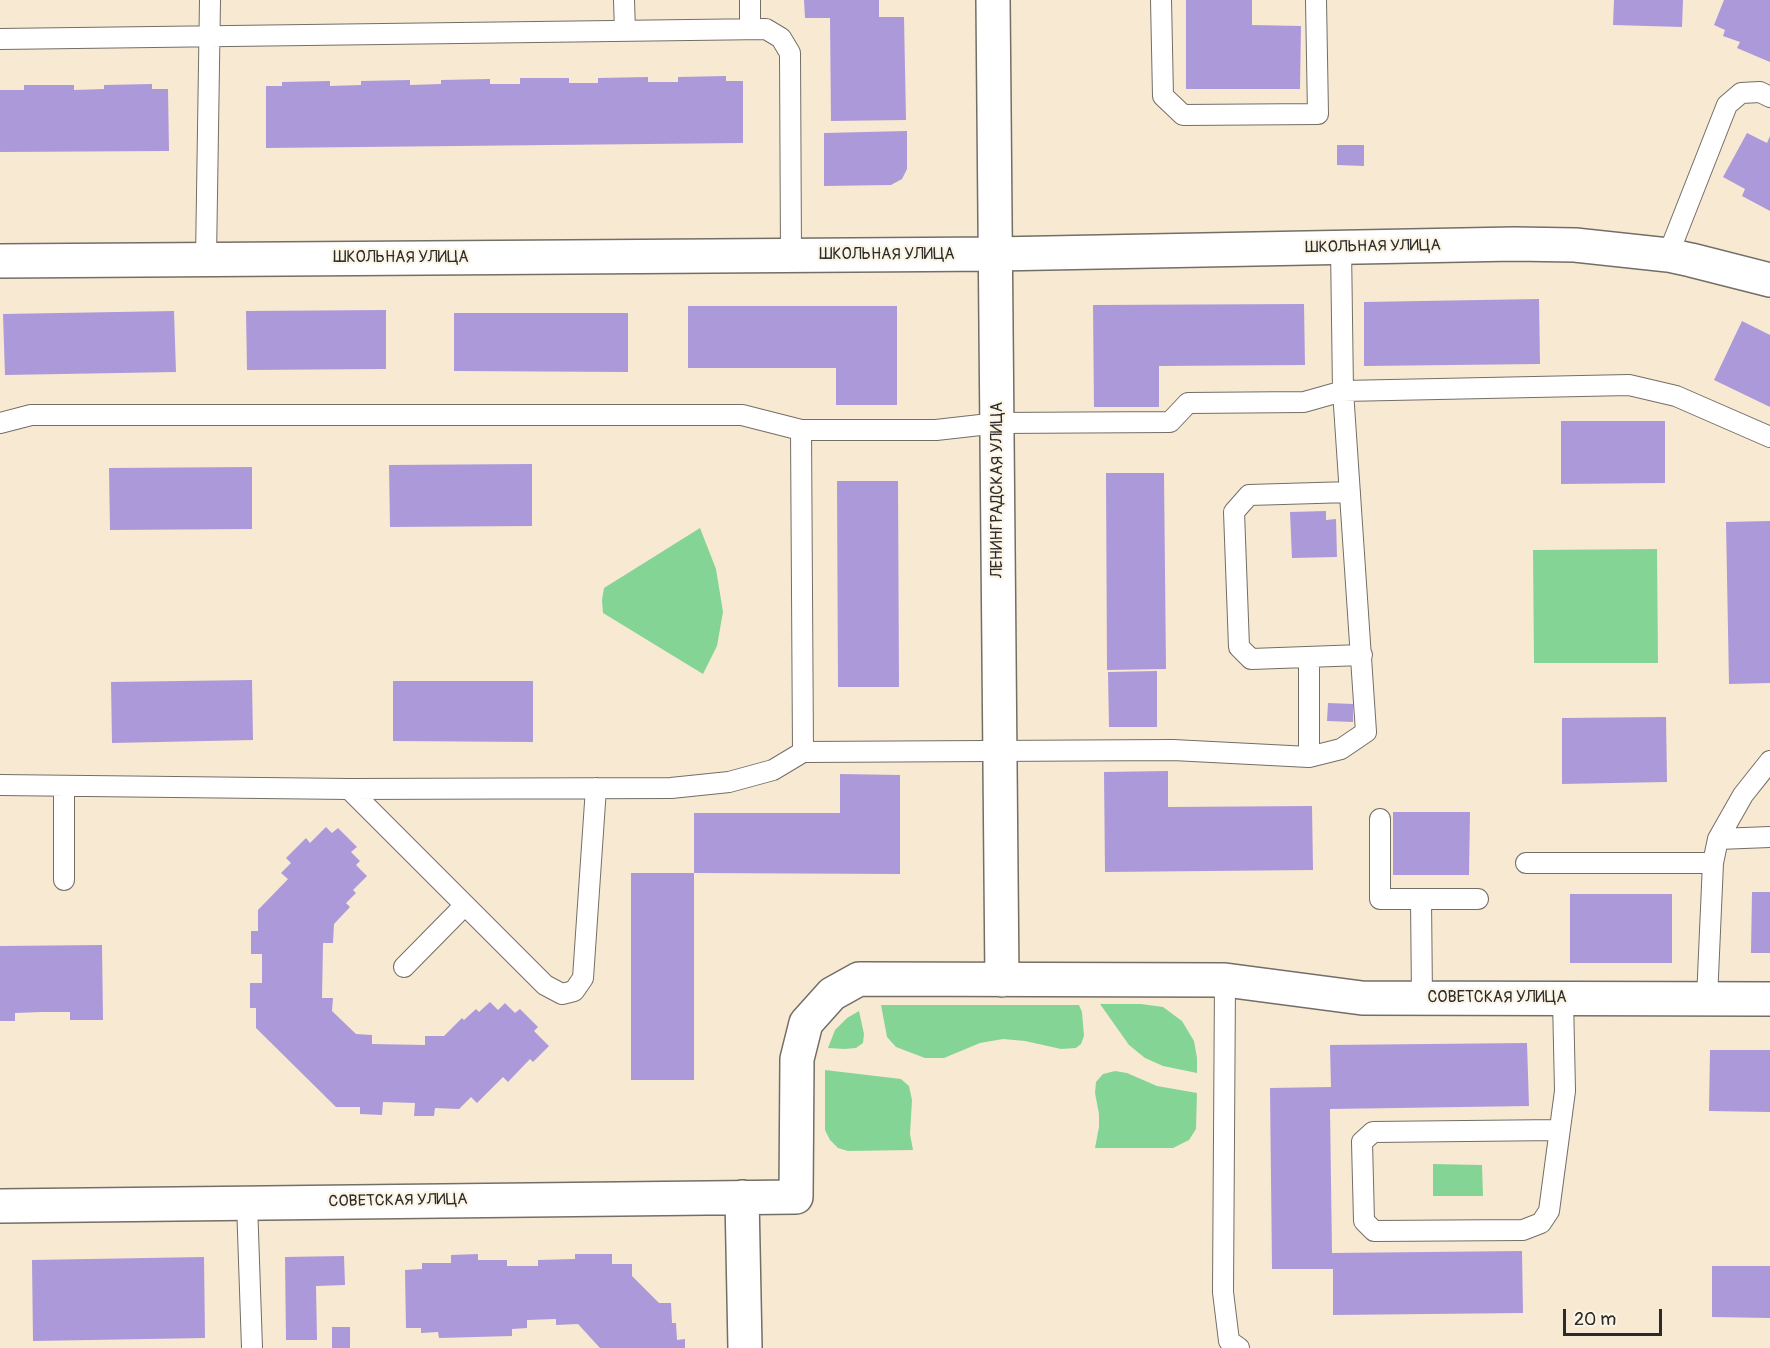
<!DOCTYPE html>
<html>
<head>
<meta charset="utf-8">
<style>
	body { margin:0 }
	#map { position:relative; width:1770px; height:1348px; overflow:hidden; background:#f8e9d3; font-family:Pangolin,sans-serif }
	canvas { display:block }
	.scale { position:absolute; left:1563px; top:1309px; width:99px; height:27px; box-sizing:border-box; border:3px solid #2b2b2b; border-top:0; padding-left:8px; font-size:18px; line-height:21px; white-space:nowrap; color:#2b2b2b; -webkit-text-stroke:4px #fcf5e5; paint-order:stroke }
</style>
</head>
<body>
<div id="map">
<canvas width="1770" height="1348"></canvas>
<div class="scale">20 m</div>
</div>
<script>
const context = document.querySelector('canvas').getContext('2d');
context.lineJoin = 'round';
function paint(path, color) {
  context.fillStyle = color;
  context.fill(path, 'evenodd');
}
function poly(rows) {
  const path = new Path2D();
  for (const r of rows) {
    path.moveTo(r[0], r[1]);
    for (let i = 2; i < r.length; i += 2) path.lineTo(r[i], r[i + 1]);
  }
  return path;
}
function trace(path, color, width, dash) {
  context.strokeStyle = color;
  context.lineWidth = width;
  context.lineCap = dash ? 'butt' : 'round';
  context.setLineDash(dash || []);
  context.stroke(path);
}
function write(font, color, halo, rows, align = 'center') {
  context.font = font + ' Pangolin,sans-serif';
  context.lineWidth = 4.5;
  context.setLineDash([]);
  context.textBaseline = 'middle';
  context.strokeStyle = halo;
  context.fillStyle = color;
  for (const [text, x, y, turn = 0] of rows) {
    context.save();
    context.translate(x, y);
    context.rotate((+turn || 0) * Math.PI / 180);
    context.textAlign = isNaN(turn) ? turn : align;
    if (halo) context.strokeText(text, 0, 0);
    context.fillText(text, 0, 0);
    context.restore();
  }
}
paint(poly([
	[700,528,716,569,723,612,717,646,703,674,603,613,602,600,604,588],
	[1657,549,1658,663,1534,663,1533,550],
	[1100,1004,1141,1004,1163,1007,1182,1021,1194,1041,1197,1058,1197,1073,1163,1066,1145,1058,1129,1045],
	[881,1005,1079,1005,1082,1012,1084,1036,1081,1044,1076,1048,1061,1049,1025,1041,1003,1039,980,1043,944,1058,925,1058,896,1047,887,1037],
	[859,1011,864,1034,863,1043,856,1048,844,1049,828,1048,835,1030,847,1018],
	[825,1070,901,1079,909,1086,912,1100,910,1134,913,1150,848,1151,838,1148,830,1140,825,1130],
	[1115,1071,1127,1073,1157,1086,1197,1093,1196,1129,1189,1140,1173,1148,1095,1148,1099,1127,1099,1114,1095,1093,1096,1082,1103,1074],
	[1433,1164,1482,1165,1483,1196,1433,1196]
]), '#84d595');
paint(poly([
	[804,0,879,0,879,17,904,17,906,120,831,121,830,18,805,18],
	[1186,0,1252,0,1252,25,1301,26,1300,89,1186,89],
	[1614,0,1683,0,1682,27,1613,25],
	[1724,0,1770,0,1770,62,1737,48,1740,42,1723,36,1725,30,1714,25],
	[726,76,726,81,743,81,743,143,266,148,266,86,282,86,282,82,330,81,330,86,361,85,361,81,410,80,410,85,441,84,441,80,490,79,490,84,520,84,520,78,569,78,569,83,598,83,598,78,648,77,648,82,678,82,678,77],
	[152,84,152,89,168,89,169,151,0,152,0,90,24,90,24,85,74,85,74,90,104,89,104,85],
	[907,131,907,169,902,179,891,185,824,186,824,133],
	[1747,133,1767,143,1770,136,1770,211,1742,196,1745,189,1723,177],
	[1337,145,1364,145,1364,166,1337,165],
	[1539,299,1540,364,1364,366,1364,302],
	[1304,304,1305,365,1159,366,1159,407,1094,407,1093,305],
	[688,306,897,306,897,405,836,405,836,368,688,368],
	[386,310,386,369,247,370,246,311],
	[174,311,176,372,5,375,3,314],
	[454,313,628,313,628,372,454,371],
	[1742,321,1770,335,1770,407,1714,380],
	[1561,421,1665,421,1665,483,1561,484],
	[532,464,532,526,390,527,389,465],
	[252,467,252,529,110,530,109,468],
	[1106,473,1164,473,1166,669,1107,670],
	[837,481,898,481,899,687,838,687],
	[1326,511,1326,520,1336,519,1337,557,1292,558,1290,512],
	[1770,521,1770,683,1729,684,1726,522],
	[1157,671,1157,727,1109,727,1108,672],
	[252,680,253,740,112,743,111,682],
	[393,681,533,681,533,742,393,741],
	[1328,703,1353,704,1353,722,1327,721],
	[1666,717,1667,782,1562,784,1562,718],
	[1168,771,1168,807,1312,806,1313,870,1105,872,1104,772],
	[840,774,900,775,900,874,694,873,694,813,840,813],
	[1393,812,1470,812,1469,875,1393,875],
	[326,827,332,833,338,828,357,847,351,852,360,861,356,865,367,876,353,890,356,893,346,903,350,907,334,924,333,943,323,943,322,998,333,998,332,1011,356,1034,372,1035,372,1044,425,1045,425,1036,444,1036,462,1018,464,1020,476,1009,479,1012,490,1002,498,1010,505,1003,515,1013,520,1009,538,1027,534,1031,549,1046,533,1062,530,1059,508,1082,503,1077,477,1103,471,1097,459,1109,435,1108,434,1116,414,1116,415,1103,383,1102,382,1115,360,1114,360,1107,336,1107,256,1028,256,1008,250,1008,250,983,262,983,262,954,251,954,251,931,258,931,258,910,288,879,281,873,291,863,286,858,306,838,310,843],
	[631,873,694,873,694,1080,631,1080],
	[1752,892,1770,892,1770,953,1751,953],
	[1570,894,1672,894,1672,963,1570,963],
	[102,945,103,1020,70,1020,70,1012,42,1012,15,1013,15,1021,0,1021,0,946],
	[1527,1043,1529,1106,1330,1109,1332,1253,1522,1251,1523,1313,1333,1315,1333,1269,1272,1269,1270,1088,1331,1087,1330,1045],
	[1710,1050,1770,1050,1770,1112,1709,1111],
	[478,1254,478,1260,507,1260,507,1266,538,1266,538,1260,575,1259,575,1254,612,1254,612,1264,632,1264,632,1276,659,1303,671,1303,672,1323,676,1323,677,1340,685,1339,685,1348,600,1348,578,1324,556,1325,556,1319,527,1320,527,1328,512,1329,512,1336,439,1338,438,1332,421,1333,421,1328,406,1328,405,1270,422,1269,422,1263,451,1263,451,1255],
	[344,1256,345,1285,316,1286,317,1340,286,1340,285,1257],
	[204,1257,205,1338,33,1341,32,1260],
	[1712,1266,1770,1266,1770,1318,1712,1317],
	[332,1327,350,1327,350,1348,332,1348]
]), '#ac99d9');
const lane = poly([
	[624,0,625,31],
	[750,0,750,29],
	[1161,0,1163,96,1183,115,1318,114,1316,0],
	[0,39,766,29,781,38,790,53,791,255],
	[1668,255,1727,105,1741,93,1760,92,1770,97],
	[206,259,210,0],
	[0,423,31,415,742,415,801,430,803,752],
	[801,430,936,430,998,423,1170,422,1188,403,1304,402,1343,391,1629,385,1676,396,1770,437],
	[1350,492,1249,495,1234,512,1239,647,1251,659,1362,655],
	[1309,657,1309,757],
	[0,785,349,789,671,788,729,782,773,770,803,752,1173,750,1309,757,1341,749,1366,732,1343,391,1341,247],
	[349,789,545,985,562,994,574,991,583,978,596,788],
	[1380,819,1380,899,1478,899],
	[1718,839,1770,837],
	[1526,863,1713,863],
	[64,880,64,786],
	[1421,899,1422,998],
	[404,967,465,905],
	[1225,980,1223,1292,1229,1341,1239,1348],
	[1707,999,1713,863,1718,839,1743,795,1770,761],
	[1559,1130,1373,1132,1362,1142,1364,1221,1374,1231,1523,1230,1541,1223,1549,1211,1565,1091,1563,999],
	[247,1203,252,1348]
]);
const street = poly([
	[993,0,1002,980],
	[0,261,996,254,1514,244,1575,245,1668,255,1691,260,1770,280],
	[742,1197,745,1348],
	[0,1206,796,1197,797,1059,806,1023,832,994,859,979,1225,980,1362,998,1770,999]
]);
trace(lane, '#736e66', 22);
trace(street, '#736e66', 36);
trace(lane, '#fff', 20);
trace(street, '#fff', 33);
write('16px', '#2b2b2b', '#fcf5e5', [
	["ШКОЛЬНАЯ УЛИЦА",1373,247,-1],
	["ШКОЛЬНАЯ УЛИЦА",887,255],
	["ШКОЛЬНАЯ УЛИЦА",401,258],
	["ЛЕНИНГРАДСКАЯ УЛИЦА",998,490,-90],
	["СОВЕТСКАЯ УЛИЦА",1497,998],
	["СОВЕТСКАЯ УЛИЦА",398,1201,-1]
]);
</script>
</body>
</html>
